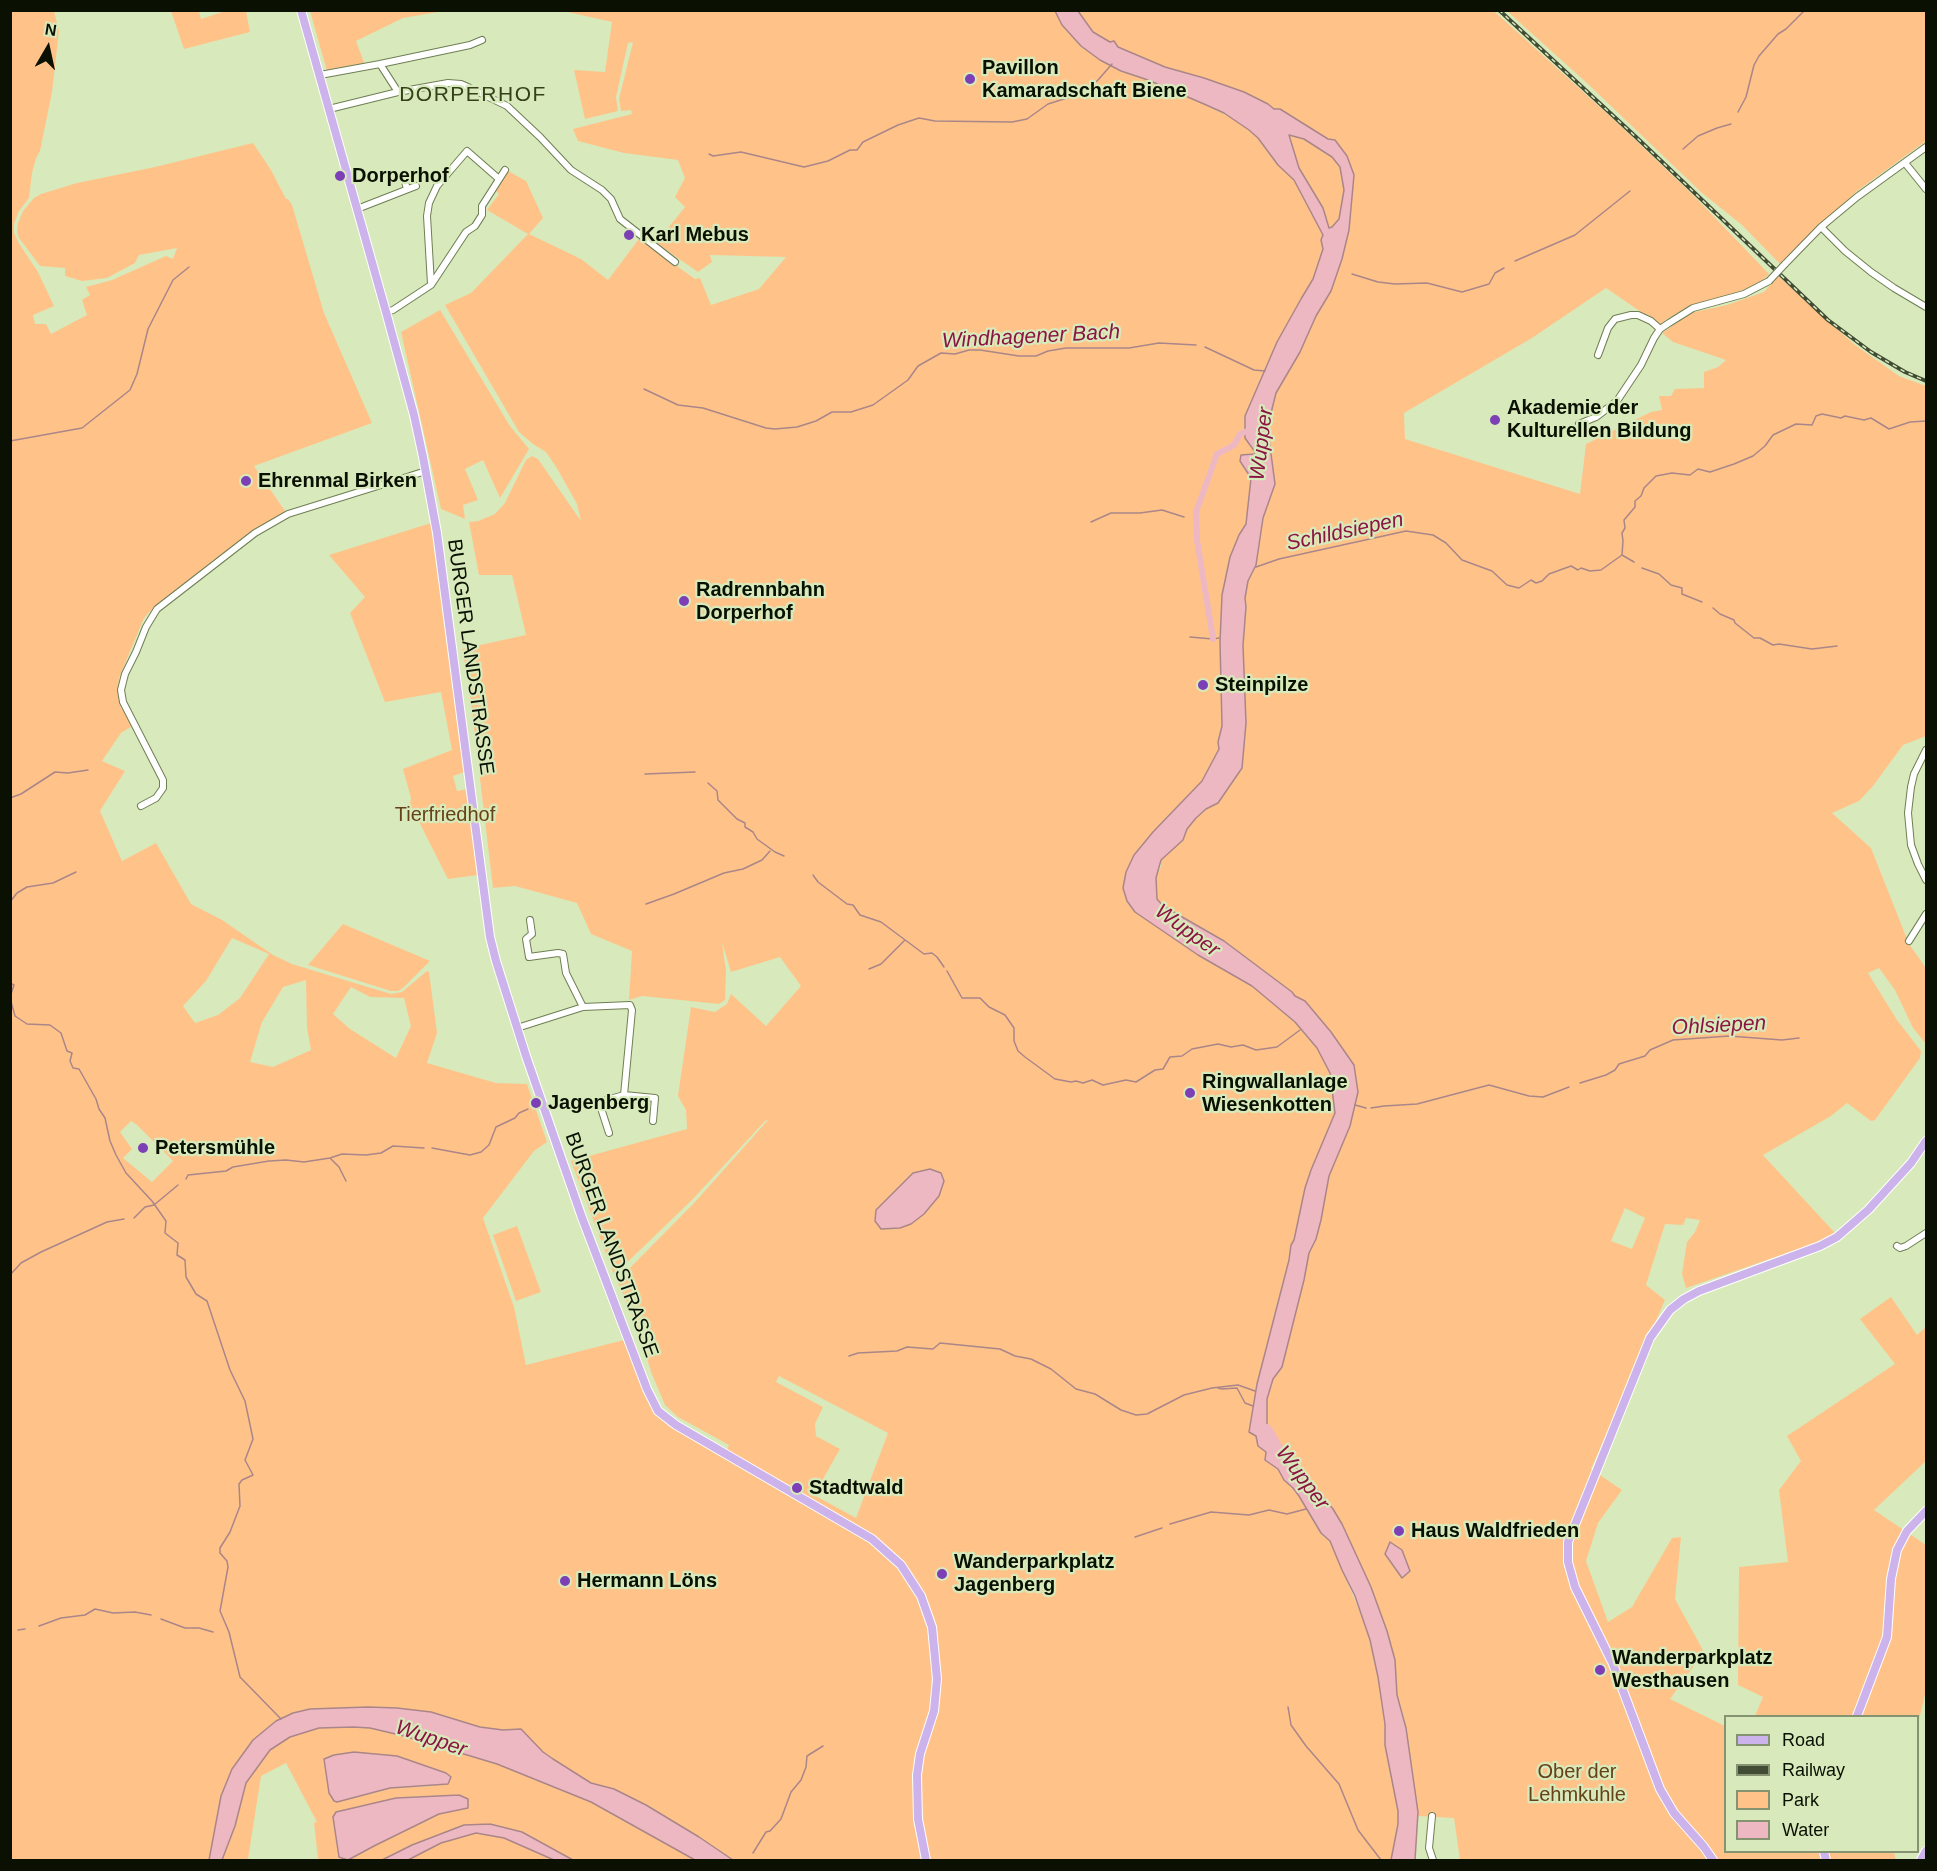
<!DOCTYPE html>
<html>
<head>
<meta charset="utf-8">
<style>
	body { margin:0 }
	#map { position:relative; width:1937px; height:1871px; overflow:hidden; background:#d8eabb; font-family:Arial,sans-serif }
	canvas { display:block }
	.frame { position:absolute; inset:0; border:12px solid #0a1002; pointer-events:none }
	.legend { position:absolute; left:1724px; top:1715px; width:195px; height:138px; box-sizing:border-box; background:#d8eabb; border:2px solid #869371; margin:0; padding:8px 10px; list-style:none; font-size:18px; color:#0a1002 }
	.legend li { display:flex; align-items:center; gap:12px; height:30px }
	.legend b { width:30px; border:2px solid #869371 }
	.north { position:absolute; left:18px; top:18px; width:60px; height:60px; -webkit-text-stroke:4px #d8eabb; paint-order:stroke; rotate:9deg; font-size:16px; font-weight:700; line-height:24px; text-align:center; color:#0a1002 }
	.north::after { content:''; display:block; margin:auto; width:21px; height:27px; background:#0a1002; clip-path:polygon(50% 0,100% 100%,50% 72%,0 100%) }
</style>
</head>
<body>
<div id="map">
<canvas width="1937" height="1871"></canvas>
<div class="frame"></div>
<ul class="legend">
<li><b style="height:8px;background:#cdb3eb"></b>Road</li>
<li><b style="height:8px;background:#424c35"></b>Railway</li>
<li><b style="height:16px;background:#ffc38a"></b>Park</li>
<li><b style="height:16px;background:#eeb8c3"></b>Water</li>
</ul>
<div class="north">N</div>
</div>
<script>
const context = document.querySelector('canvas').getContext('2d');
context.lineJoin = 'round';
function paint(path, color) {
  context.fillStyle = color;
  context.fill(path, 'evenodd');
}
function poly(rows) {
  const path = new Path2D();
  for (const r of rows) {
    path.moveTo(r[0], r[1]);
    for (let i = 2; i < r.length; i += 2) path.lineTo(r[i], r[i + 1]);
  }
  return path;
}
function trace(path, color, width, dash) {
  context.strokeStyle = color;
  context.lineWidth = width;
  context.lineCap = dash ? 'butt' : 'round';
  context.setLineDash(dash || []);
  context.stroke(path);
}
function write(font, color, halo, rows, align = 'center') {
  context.font = font + ' Arial,sans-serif';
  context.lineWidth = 4.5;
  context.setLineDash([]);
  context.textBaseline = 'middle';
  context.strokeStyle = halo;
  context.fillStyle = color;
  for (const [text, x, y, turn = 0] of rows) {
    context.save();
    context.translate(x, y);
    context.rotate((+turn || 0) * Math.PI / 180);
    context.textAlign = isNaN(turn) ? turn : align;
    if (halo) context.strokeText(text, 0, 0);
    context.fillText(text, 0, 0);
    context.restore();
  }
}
paint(poly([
	[11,11,54,11,59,31,52,92,40,151,36,158,32,173,29,198,19,211,14,224,14,233,20,245,38,272,54,306,33,315,35,324,46,324,51,334,87,315,82,300,90,295,86,287,112,280,166,256,173,259,177,248,139,255,135,263,107,278,82,281,65,276,65,268,40,266,19,238,17,232,18,223,23,211,34,198,41,194,77,183,155,167,253,143,271,170,286,199,288,199,292,205,324,313,372,423,254,466,285,511,222,554,154,607,144,618,119,678,118,690,121,708,134,725,121,733,102,761,125,771,100,811,122,861,156,843,191,904,222,920,273,955,292,964,391,994,402,992,427,971,429,972,437,1033,427,1063,496,1083,527,1084,547,1142,534,1151,483,1218,514,1307,526,1365,624,1340,655,1412,669,1426,724,1458,729,1445,678,1417,665,1405,651,1372,639,1330,617,1281,696,1201,768,1120,765,1121,692,1200,614,1275,571,1161,687,1129,686,1110,678,1096,691,1007,715,1012,727,1004,731,994,766,1026,801,986,780,957,731,972,722,942,726,972,725,1000,719,1004,642,996,629,1000,632,951,591,934,577,903,515,886,493,888,469,686,462,649,526,635,512,575,479,575,469,522,478,521,495,514,505,503,526,460,532,456,538,459,581,521,577,504,558,470,546,452,533,444,519,432,445,305,471,293,528,234,487,210,499,194,496,191,508,171,526,181,543,218,529,234,581,259,608,280,639,239,695,279,700,278,711,305,759,289,786,257,710,255,712,262,698,272,656,243,685,207,675,197,685,178,678,160,624,153,578,141,573,129,632,114,631,110,621,111,619,99,633,42,628,43,616,97,618,111,585,119,574,70,605,72,612,22,563,11,1055,11,1062,25,1072,36,1081,46,1100,60,1121,71,1148,80,1204,104,1236,120,1258,138,1278,165,1294,180,1323,235,1321,240,1323,249,1313,279,1301,299,1277,342,1245,416,1251,448,1255,452,1254,454,1242,455,1243,467,1251,478,1246,524,1239,535,1222,595,1220,642,1222,726,1218,742,1219,749,1202,781,1153,832,1134,855,1126,872,1153,923,1198,955,1252,986,1295,1022,1317,1048,1330,1073,1335,1113,1311,1170,1305,1188,1294,1240,1291,1245,1289,1260,1257,1384,1249,1431,1256,1436,1258,1446,1266,1452,1265,1460,1278,1469,1284,1480,1293,1488,1299,1496,1320,1533,1330,1541,1366,1626,1378,1677,1385,1724,1385,1745,1398,1811,1398,1824,1391,1860,733,1860,699,1837,646,1805,614,1789,591,1783,553,1759,543,1752,521,1729,503,1730,480,1727,431,1712,397,1708,368,1707,310,1709,293,1713,253,1740,232,1769,221,1796,209,1860,11,1860],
	[232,938,269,954,240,998,218,1015,195,1023,183,1006,206,981],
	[306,980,307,1027,311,1050,273,1067,250,1062,262,1022,283,987],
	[351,987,370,997,404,998,411,1026,396,1058,350,1029,333,1014],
	[131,1121,137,1125,173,1161,152,1182,123,1158,132,1149,120,1132],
	[779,1376,888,1433,856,1518,814,1495,840,1449,816,1436,815,1424,823,1407,776,1382],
	[171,11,199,11,201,19,225,11,246,11,250,32,184,49],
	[310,11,444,11,403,18,356,41,365,65,327,71],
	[1078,11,1494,11,1624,129,1696,198,1769,274,1759,284,1738,292,1693,305,1667,319,1660,325,1606,288,1532,338,1404,413,1405,439,1580,494,1586,444,1651,412,1662,410,1659,396,1671,396,1675,389,1704,388,1704,372,1718,367,1726,360,1673,342,1662,333,1665,331,1690,313,1727,305,1764,292,1778,276,1855,345,1899,376,1926,386,1926,736,1903,745,1873,786,1859,801,1832,813,1871,848,1909,944,1926,968,1926,1044,1913,1028,1895,990,1879,968,1868,973,1897,1020,1921,1051,1920,1058,1875,1120,1871,1121,1847,1103,1831,1116,1763,1155,1835,1233,1816,1243,1686,1288,1682,1274,1687,1242,1695,1232,1700,1220,1686,1218,1683,1225,1665,1224,1646,1285,1665,1300,1591,1469,1622,1490,1598,1523,1586,1561,1608,1622,1632,1607,1672,1538,1681,1537,1675,1599,1704,1652,1670,1699,1725,1726,1726,1852,1894,1852,1896,1860,1460,1860,1454,1818,1418,1816,1404,1717,1397,1695,1395,1660,1387,1631,1371,1587,1350,1541,1333,1509,1309,1480,1276,1448,1267,1427,1267,1400,1273,1379,1282,1367,1304,1280,1309,1253,1316,1239,1321,1220,1329,1176,1350,1126,1358,1092,1354,1065,1331,1032,1305,1001,1295,996,1292,992,1224,941,1163,906,1157,899,1156,878,1161,866,1161,860,1183,840,1187,829,1196,818,1206,809,1218,803,1242,768,1246,723,1243,645,1246,607,1245,598,1248,581,1253,572,1263,518,1275,484,1268,431,1271,413,1276,393,1300,352,1316,316,1331,291,1342,259,1346,240,1347,156,1328,140,1280,110,1274,109,1268,104,1244,92,1204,78,1165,67,1117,47,1114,42,1110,42,1093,32],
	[1625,1208,1645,1218,1632,1249,1611,1241],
	[1507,11,1926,11,1926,141,1857,191,1780,264,1742,225,1701,192,1589,85],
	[1289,135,1304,139,1332,157,1340,167,1344,190,1339,220,1332,227,1329,228,1323,208,1299,168],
	[440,310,510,426,529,449,500,498,483,460,465,469,478,500,463,505,465,519,441,509,401,332],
	[431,523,446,621,465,772,453,776,457,791,468,789,478,875,448,879,410,804,411,798,403,769,452,750,441,692,385,702,350,613,365,597,329,555],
	[343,924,430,961,403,988,398,991,391,991,308,965],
	[517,1226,541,1292,516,1301,493,1235],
	[1891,1297,1917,1335,1926,1327,1926,1461,1874,1510,1926,1545,1926,1691,1918,1724,1918,1716,1755,1716,1763,1697,1738,1685,1739,1567,1788,1562,1779,1490,1801,1461,1787,1436,1895,1364,1860,1319],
	[353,1727,370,1728,404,1736,497,1764,591,1802,695,1860,573,1860,522,1832,464,1825,412,1845,382,1860,348,1860,374,1846,439,1814,468,1808,422,1796,406,1797,346,1810,334,1823,339,1857,344,1860,222,1860,235,1826,246,1783,270,1750,290,1737,319,1728],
	[397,1756,447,1773,433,1786,390,1788,371,1794,329,1793,328,1779],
	[286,1763,317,1822,314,1823,318,1859,248,1859,261,1776],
	[476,1833,504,1838,554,1860,408,1860,441,1843]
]), '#ffc38a');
const water = poly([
	[1055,11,1078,11,1093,32,1110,42,1114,41,1118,47,1165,67,1204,78,1244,92,1268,104,1274,109,1280,109,1328,139,1335,140,1347,156,1354,175,1349,230,1342,259,1331,291,1316,316,1300,352,1276,393,1271,413,1268,431,1275,484,1263,518,1256,565,1248,581,1245,598,1246,607,1243,645,1246,723,1242,768,1218,803,1206,809,1196,818,1187,829,1183,840,1161,860,1156,878,1157,899,1163,906,1224,941,1292,992,1295,996,1305,1001,1331,1032,1354,1065,1358,1092,1350,1126,1329,1176,1321,1220,1316,1239,1309,1253,1304,1280,1282,1367,1273,1379,1267,1399,1267,1427,1276,1448,1309,1480,1333,1509,1342,1524,1371,1587,1387,1631,1395,1660,1397,1695,1406,1728,1418,1812,1415,1860,1391,1860,1398,1824,1398,1811,1385,1745,1385,1724,1378,1677,1370,1640,1355,1596,1342,1570,1330,1541,1321,1533,1299,1496,1293,1488,1284,1480,1278,1469,1265,1460,1266,1452,1258,1446,1256,1436,1249,1432,1257,1384,1289,1260,1291,1245,1294,1240,1305,1188,1311,1170,1335,1113,1330,1073,1317,1048,1295,1022,1252,986,1198,955,1135,912,1127,901,1123,888,1126,872,1134,855,1153,832,1202,781,1219,749,1218,742,1222,726,1220,642,1222,595,1230,557,1239,535,1246,524,1251,478,1240,461,1241,455,1254,454,1255,452,1245,438,1245,416,1277,342,1301,299,1313,279,1323,249,1321,240,1323,235,1294,180,1278,165,1258,138,1249,130,1224,113,1204,104,1148,80,1121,71,1100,60,1081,46,1072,36,1062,25,1055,11],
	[1289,135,1304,139,1332,157,1340,167,1344,190,1339,219,1332,227,1329,228,1323,208,1299,168,1289,135],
	[930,1169,941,1173,944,1181,939,1196,924,1214,911,1224,900,1228,881,1229,875,1221,876,1210,913,1173,930,1169],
	[1390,1542,1402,1550,1410,1571,1402,1578,1385,1554,1390,1542],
	[368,1707,397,1708,431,1712,480,1727,503,1730,521,1729,543,1752,553,1759,591,1783,614,1789,646,1805,699,1837,733,1860,695,1860,591,1802,497,1764,404,1736,370,1728,353,1727,319,1728,290,1737,270,1750,246,1783,235,1826,222,1860,209,1860,221,1796,232,1769,253,1740,276,1721,293,1713,310,1709,368,1707],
	[354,1752,397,1756,446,1773,451,1777,448,1784,390,1788,337,1802,334,1801,329,1793,324,1759,334,1755,354,1752],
	[459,1795,468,1799,468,1808,439,1814,374,1846,348,1860,339,1857,333,1817,336,1812,396,1798,459,1795],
	[490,1824,522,1832,573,1860,554,1860,504,1838,476,1833,441,1843,408,1860,382,1860,412,1845,464,1825,490,1824]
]);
paint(water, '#eeb8c3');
trace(water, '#aa8689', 1.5);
trace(poly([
	[1738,112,1746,97,1754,65,1759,56,1778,34,1786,29,1804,11],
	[1683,149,1698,136,1717,128,1731,124],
	[709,154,713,156,741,152,804,167,828,161,850,150,857,150,863,142,898,125,919,118,935,121,1012,122,1027,119,1048,104,1083,93,1098,80,1112,64],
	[1515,261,1575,235,1630,191],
	[1352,274,1378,282,1395,284,1427,283,1462,292,1489,284,1495,273,1504,268],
	[1205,347,1254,370,1265,371],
	[644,389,678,405,703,408,766,428,775,429,797,427,816,421,832,412,851,412,873,405,908,380,918,366,941,353,955,354,969,350,980,350,1019,356,1036,356,1048,351,1066,348,1129,348,1159,343,1196,345],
	[10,441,82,428,130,390,137,374,148,329,173,280,189,267],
	[1091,522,1111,513,1140,513,1162,510,1184,517],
	[1622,555,1634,562],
	[1256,567,1279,559,1406,531,1433,535,1446,543,1462,560,1492,571,1507,585,1519,588,1531,580,1536,583,1542,581,1549,574,1571,566,1578,570,1581,568,1590,571,1601,570,1622,555,1623,541,1622,533,1625,528,1624,520,1635,507,1635,501,1641,496,1644,488,1656,476,1672,473,1690,475,1698,469,1710,472,1734,464,1753,456,1765,446,1773,435,1796,424,1812,425,1816,416,1822,414,1841,418,1845,416,1864,420,1871,418,1889,429,1910,422,1926,421],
	[1642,568,1659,574,1671,585,1682,588,1682,594,1702,602],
	[1713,608,1720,614,1734,620,1735,623,1754,638,1760,638,1773,645,1779,644,1812,649,1837,646],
	[1190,637,1213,639,1219,638],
	[645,774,695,772],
	[708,783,717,791,718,800,737,819,745,823,745,827,753,832,757,839,775,852,784,856],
	[10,798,21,794,55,772,68,773,88,770],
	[813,875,818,882,847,904,853,905,860,915,881,922,924,954,932,953,937,957,944,967],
	[10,902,17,893,27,887,53,883,76,872],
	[646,904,674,894,724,873,743,869,762,860,770,851],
	[869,969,881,964,905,940],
	[947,971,962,998,980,998,989,1007,1005,1015,1014,1028,1014,1041,1018,1051,1025,1057,1055,1079,1071,1082,1076,1081,1083,1083,1092,1080,1103,1085,1126,1080,1136,1082,1155,1070,1163,1069,1170,1057,1182,1056,1192,1049,1218,1044,1231,1047,1243,1045,1256,1050,1277,1047,1300,1030],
	[10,983,14,985,10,997],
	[10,998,15,1016,27,1024,50,1025,61,1033,67,1051,72,1053,70,1061,73,1068,79,1069,96,1099,99,1109,105,1118,110,1141,116,1155,126,1173,152,1201,166,1221,165,1233,178,1243,177,1255,185,1260,186,1277,196,1294,207,1301,230,1370,245,1401,253,1439,245,1460,253,1475,242,1480,239,1484,240,1506,230,1532,220,1548,220,1553,227,1561,228,1567,220,1611,229,1632,240,1677,281,1719],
	[1580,1083,1606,1075,1615,1070,1619,1064,1645,1056,1650,1050,1673,1040,1729,1036,1782,1040,1799,1038],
	[1355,1105,1366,1108],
	[1371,1108,1384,1106,1417,1104,1489,1085,1529,1096,1543,1097,1569,1087],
	[432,1148,470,1155,481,1152,489,1145,496,1127,515,1118,519,1113,528,1109],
	[330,1158,339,1167,346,1181],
	[186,1179,188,1175,226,1171,233,1167,269,1161,286,1160,304,1162,330,1158,342,1154,366,1155,381,1153,393,1146,424,1148],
	[134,1218,145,1207,154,1205,178,1185],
	[10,1275,21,1263,41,1252,107,1222,124,1219],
	[849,1356,858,1353,897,1351,907,1347,933,1349,940,1343,1000,1349,1015,1356,1031,1359,1051,1369,1076,1389,1095,1394,1121,1410,1136,1415,1147,1414,1184,1395,1212,1388,1238,1385,1255,1391],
	[1218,1388,1222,1389,1237,1388,1245,1403,1253,1406],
	[1170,1524,1211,1512,1249,1515,1269,1510,1287,1514,1306,1509],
	[1135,1537,1162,1528],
	[161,1619,185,1628,199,1628,213,1632],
	[39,1626,61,1618,85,1615,95,1609,113,1613,135,1612,151,1615],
	[18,1630,25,1629],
	[1288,1707,1291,1725,1306,1746,1339,1784,1358,1830,1381,1860],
	[753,1853,766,1832,770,1831,781,1819,791,1792,801,1780,806,1767,807,1756,823,1746]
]), '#aa8689', 1.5);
trace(poly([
	[1213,639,1197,540,1196,512,1217,454,1234,445,1240,434,1250,430]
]), '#eeb8c3', 6);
trace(poly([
	[1267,1429,1285,1460]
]), '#eeb8c3', 10);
const minor = poly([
	[380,64,398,92],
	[320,75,380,64,470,45,482,40],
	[329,109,398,92,448,83,461,84,470,88,507,106,540,137,571,170,602,190,611,199,620,219,675,262],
	[1905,163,1926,189],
	[403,175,407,189],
	[357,209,416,186],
	[1821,227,1845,251,1871,272,1894,288,1926,307],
	[1785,264,1821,227,1857,197,1926,147],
	[431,284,427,216,429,203,437,186,467,151,499,179],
	[386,312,393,310,431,285,466,232,475,226,482,215,482,206,505,170],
	[1598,355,1608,328,1615,319,1631,315,1638,315,1651,321,1660,329],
	[1579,424,1596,417,1617,401,1641,365,1654,338,1660,329,1669,323,1693,308,1744,294,1769,281],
	[1926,750,1914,774,1911,787,1908,813,1911,845,1918,864,1926,880],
	[141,806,156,798,163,788,163,780,123,702,121,690,125,674,136,652,146,627,157,609,255,533,288,514,426,471],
	[530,920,532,934,526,939,529,957,558,953,563,954,566,973,583,1007],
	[1909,941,1926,914],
	[517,1028,583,1007,630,1005,632,1010,624,1095,655,1098,653,1121],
	[609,1133,599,1102,624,1095],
	[1897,1246,1900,1248,1906,1246,1926,1233],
	[1432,1816,1429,1848,1433,1860]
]);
const major = poly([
	[301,10,386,312,414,415,423,457,437,533,490,937,496,961,526,1056,581,1215,647,1389,658,1411,676,1425,872,1539,901,1565,921,1596,932,1627,937,1679,934,1711,920,1754,917,1775,918,1819,926,1860],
	[1857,1716,1887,1637,1891,1579,1897,1550,1907,1531,1926,1511],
	[1824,1852,1826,1860],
	[1713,1860,1704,1847,1674,1813,1660,1789,1613,1664,1575,1587,1568,1562,1568,1542,1650,1338,1670,1310,1684,1299,1699,1291,1820,1246,1837,1237,1868,1210,1911,1163,1926,1141],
	[1921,1860,1926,1851]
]);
trace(minor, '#6f7e54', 8);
trace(major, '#fff', 10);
trace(minor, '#fff', 6);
trace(major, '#cdb3eb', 8);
const rail = poly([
	[1499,10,1636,137,1828,320,1871,352,1905,372,1926,381]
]);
trace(rail, '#424c35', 4);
trace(rail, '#d8eabb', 1.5, [4.5]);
const minorBridge = poly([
	[1769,281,1785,264]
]);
trace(minorBridge, '#6f7e54', 8, []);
trace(minorBridge, '#fff', 6);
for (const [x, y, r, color] of [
	[970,79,6,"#7c3fb5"],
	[340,176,6,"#7c3fb5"],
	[629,235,6,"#7c3fb5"],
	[1495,420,6,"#7c3fb5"],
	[246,481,6,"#7c3fb5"],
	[684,601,6,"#7c3fb5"],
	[1203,685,6,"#7c3fb5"],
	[1190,1093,6,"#7c3fb5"],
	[536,1103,6,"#7c3fb5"],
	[143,1148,6,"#7c3fb5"],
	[797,1488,6,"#7c3fb5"],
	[1399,1531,6,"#7c3fb5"],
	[942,1574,6,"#7c3fb5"],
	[565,1581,6,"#7c3fb5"],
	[1600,1670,6,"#7c3fb5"]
]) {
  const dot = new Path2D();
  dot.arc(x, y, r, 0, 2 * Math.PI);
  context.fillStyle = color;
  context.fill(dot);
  trace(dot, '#d8eabb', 2);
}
write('bold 20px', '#0a1002', '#d8eabb', [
	["Pavillon",982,68],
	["Kamaradschaft Biene",982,91],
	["Dorperhof",352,176],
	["Karl Mebus",641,235],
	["Akademie der",1507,408],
	["Kulturellen Bildung",1507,431],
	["Ehrenmal Birken",258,481],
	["Radrennbahn",696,590],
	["Dorperhof",696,613],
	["Steinpilze",1215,685],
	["Ringwallanlage",1202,1082],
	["Wiesenkotten",1202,1105],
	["Jagenberg",548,1103],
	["Petersmühle",155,1148],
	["Stadtwald",809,1488],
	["Haus Waldfrieden",1411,1531],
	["Wanderparkplatz",954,1562],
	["Jagenberg",954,1585],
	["Hermann Löns",577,1581],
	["Wanderparkplatz",1612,1658],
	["Westhausen",1612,1681]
], 'left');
write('20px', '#0a1002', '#d8eabb', [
	["BURGER LANDSTRASSE",470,657,82],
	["BURGER LANDSTRASSE",611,1245,70]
]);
write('20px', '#674117', '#d8eabb', [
	["Tierfriedhof",445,815],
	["Ober der",1577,1772],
	["Lehmkuhle",1577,1795]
]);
context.letterSpacing = '1.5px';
write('21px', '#344119', '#d8eabb', [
	["DORPERHOF",473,95]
]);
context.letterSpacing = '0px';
write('italic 21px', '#8b1543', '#d8eabb', [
	["Windhagener Bach",1031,337,-3],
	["Wupper",1262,444,-83],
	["Schildsiepen",1345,532,-12],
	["Wupper",1187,931,36],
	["Ohlsiepen",1719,1026,-3],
	["Wupper",1302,1478,53],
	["Wupper",431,1739,19]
]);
</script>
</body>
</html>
